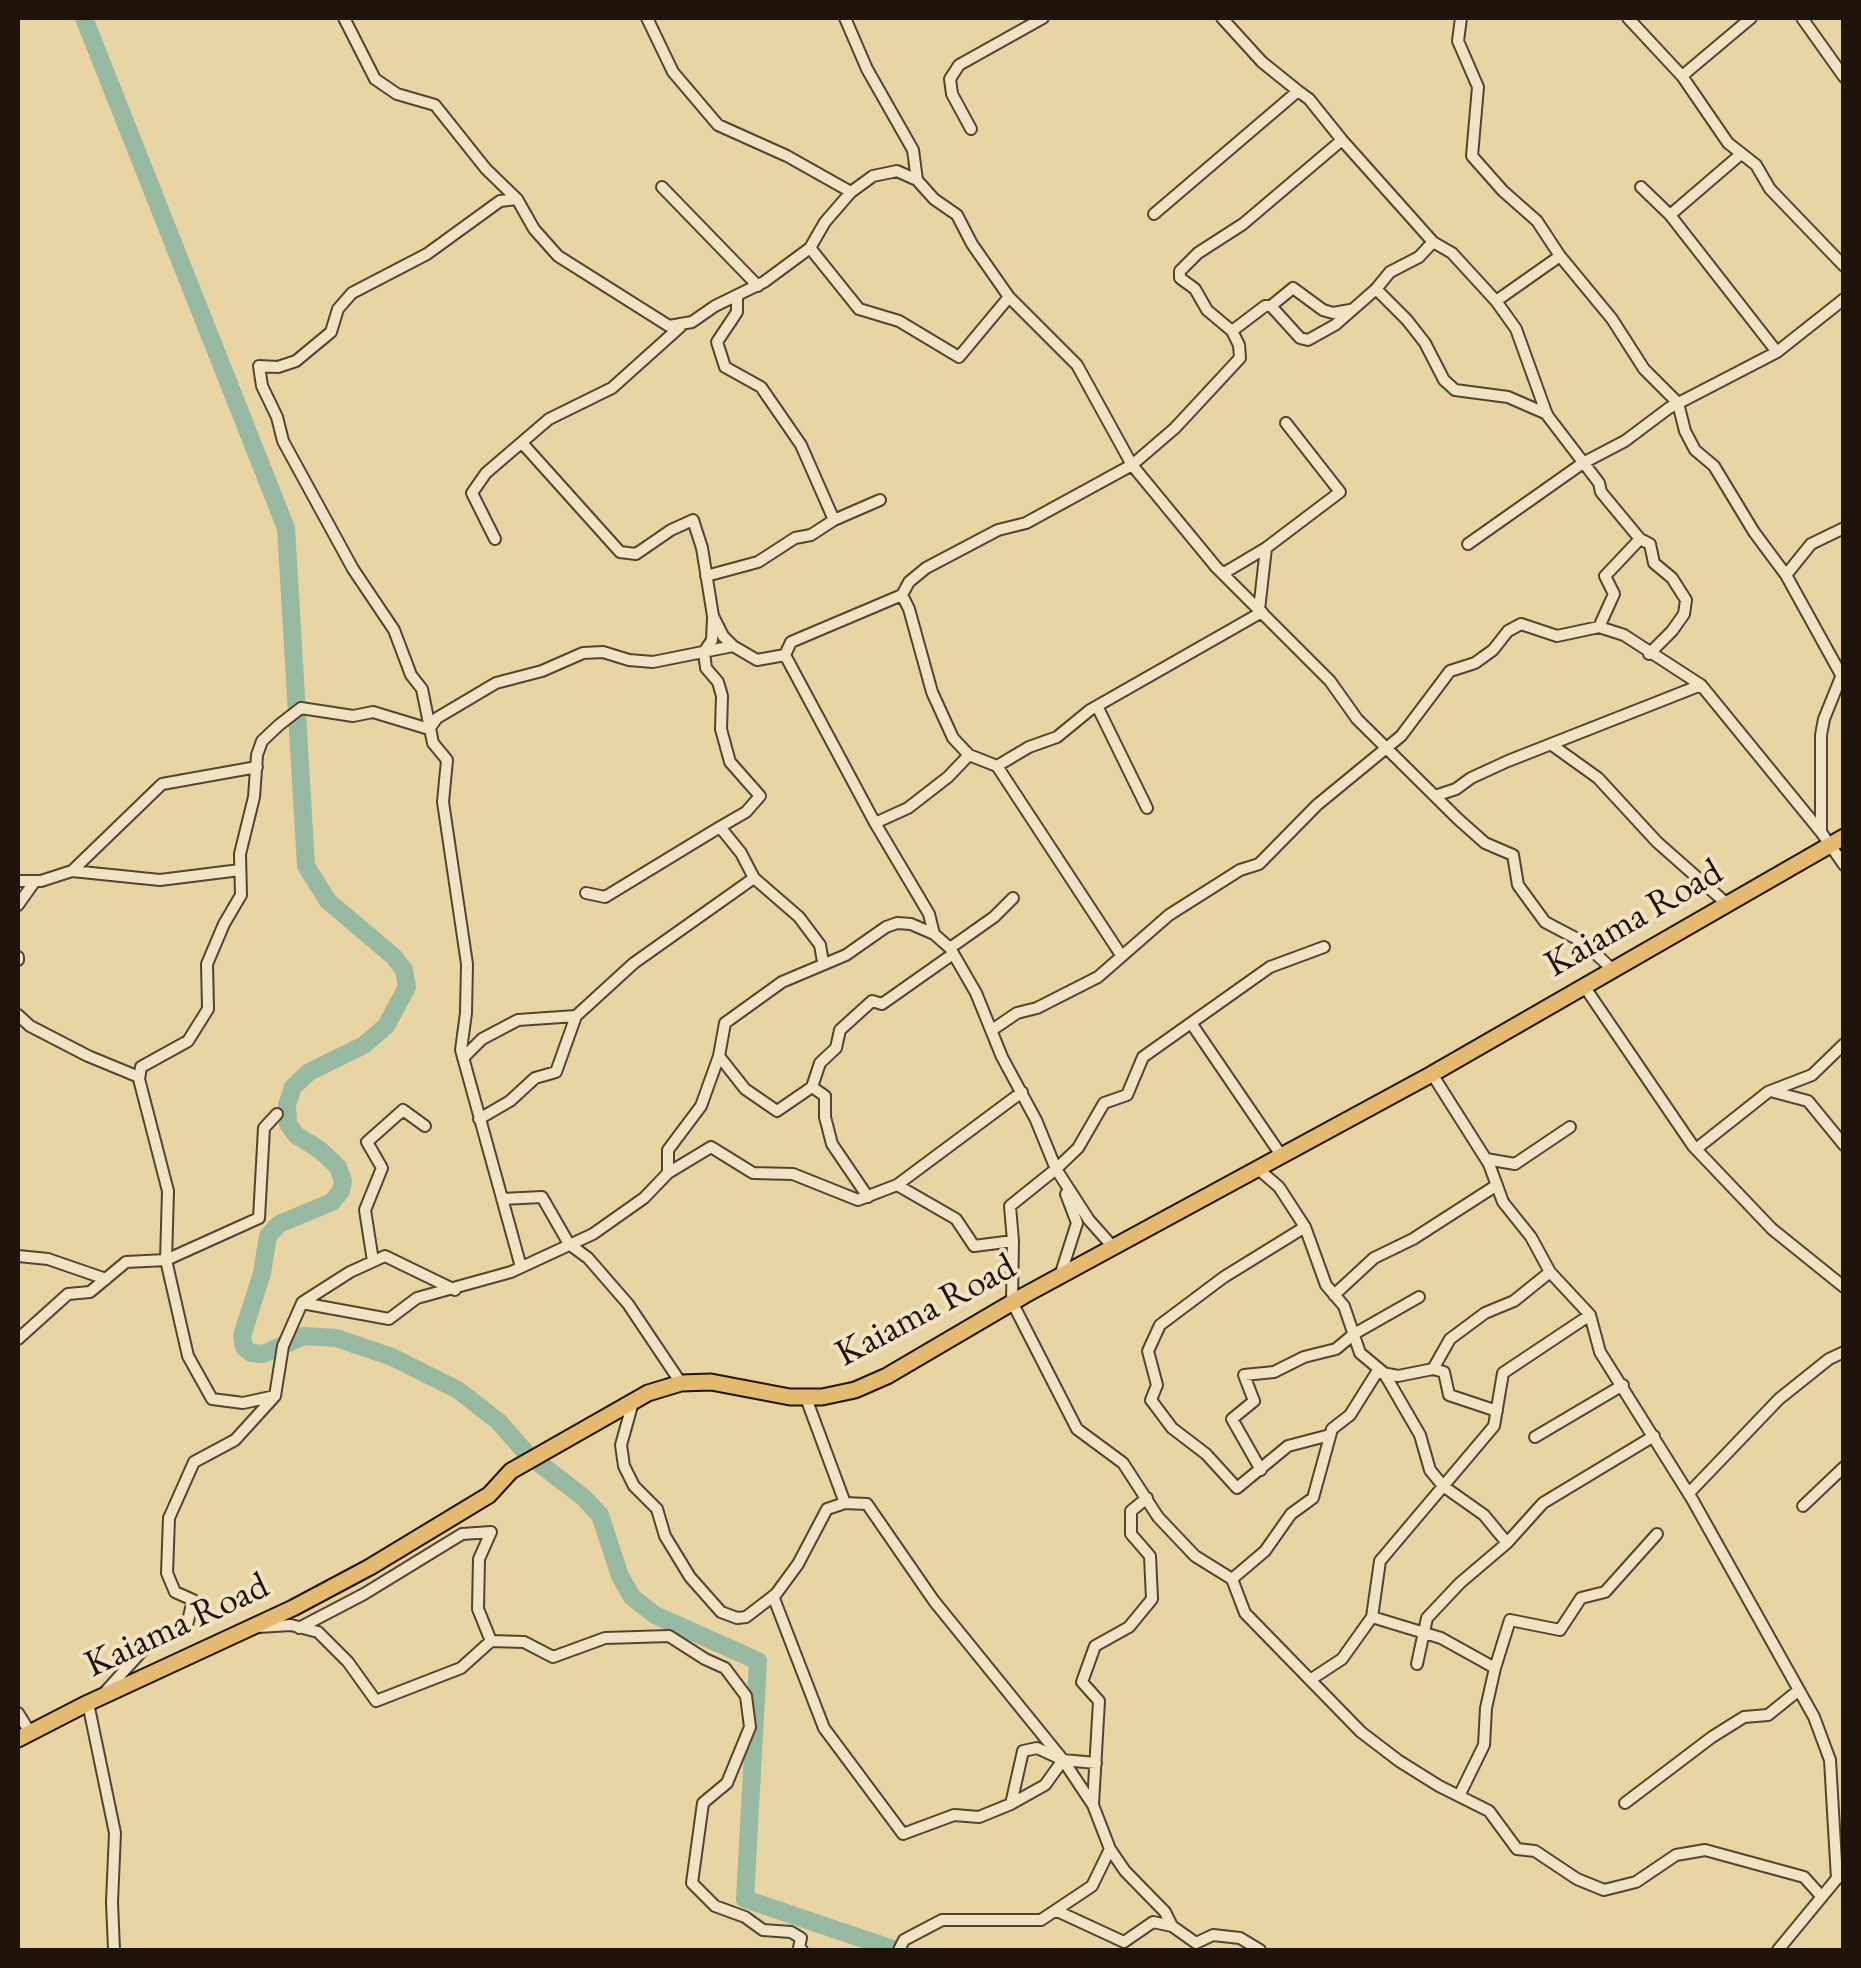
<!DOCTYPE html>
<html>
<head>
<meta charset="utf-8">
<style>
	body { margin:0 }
	#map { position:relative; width:1861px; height:1968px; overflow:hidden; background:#e8d3a2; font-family:"EB Garamond",serif }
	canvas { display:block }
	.frame { position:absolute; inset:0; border:20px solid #1f140b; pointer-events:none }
</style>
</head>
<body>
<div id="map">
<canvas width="1861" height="1968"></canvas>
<div class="frame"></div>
</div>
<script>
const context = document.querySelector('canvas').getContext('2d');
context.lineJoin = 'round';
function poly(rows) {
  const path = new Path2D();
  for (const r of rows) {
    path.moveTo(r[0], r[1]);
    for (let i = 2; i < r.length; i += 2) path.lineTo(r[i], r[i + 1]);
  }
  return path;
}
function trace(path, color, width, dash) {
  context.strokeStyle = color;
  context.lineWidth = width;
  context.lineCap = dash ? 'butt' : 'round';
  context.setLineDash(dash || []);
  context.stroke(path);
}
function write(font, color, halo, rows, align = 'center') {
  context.font = font + ' "EB Garamond",serif';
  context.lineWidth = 8;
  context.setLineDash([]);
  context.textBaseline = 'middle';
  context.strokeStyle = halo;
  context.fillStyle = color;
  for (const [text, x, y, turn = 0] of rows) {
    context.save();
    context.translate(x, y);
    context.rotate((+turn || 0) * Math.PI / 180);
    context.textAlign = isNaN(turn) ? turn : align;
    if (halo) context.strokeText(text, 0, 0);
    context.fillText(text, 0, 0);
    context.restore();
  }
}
trace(poly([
	[84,18,286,528,306,866,328,901,394,957,404,970,407,987,386,1026,364,1045,309,1072,293,1087,287,1105,288,1124,296,1135,320,1150,338,1167,343,1181,341,1191,332,1202,279,1224,268,1236,262,1273,242,1336,244,1347,251,1353,263,1354,304,1336,336,1338,392,1357,458,1390,499,1422,527,1454,583,1497,600,1515,620,1576,632,1597,655,1615,758,1661,745,1899,896,1950]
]), '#98b9a1', 18);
const minor = poly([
	[344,18,375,79,397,94,435,105,486,169,517,199,534,229,558,256,669,326,692,322,715,306,764,282,810,248,859,309,899,321,959,357,1009,297,1077,365,1132,465,1216,567,1330,681,1357,719,1458,819,1485,843,1513,855,1518,885,1545,922,1583,942,1612,969],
	[647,18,673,72,718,125,787,156,851,192],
	[845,18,867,69,913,150,917,180,934,199,957,215,972,244,1009,297],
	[1222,18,1262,62,1298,91],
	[1461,18,1458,41,1478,87,1472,156,1503,191,1537,221,1560,256,1496,301,1516,329,1547,415,1599,483,1601,492,1640,539,1605,576,1614,594,1599,627,1624,635,1701,685,1821,832,1844,865],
	[1628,18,1682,76,1728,143,1756,165,1770,189,1844,266],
	[1802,18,1844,77],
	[1682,76,1751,18],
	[971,129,952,94,950,79,959,65,1043,18],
	[1741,154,1670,215,1777,352],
	[662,187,758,286],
	[1641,187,1670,215],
	[517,199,500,201,427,254,352,293,338,309,331,332,296,361,278,367,259,366,262,386,277,417,283,441,353,569,394,630,411,675,422,689,433,743,447,760,443,802,467,964,466,1013,461,1050,521,1267],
	[1154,214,1298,91,1309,99,1342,140],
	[810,248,825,222,851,192,873,176,897,171,917,180],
	[1560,256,1612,319,1644,369,1678,403,1685,431,1695,450,1714,466,1754,532,1786,575],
	[1376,289,1335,325,1308,340,1300,338,1271,306,1265,306,1232,331,1207,310,1195,289,1180,278,1180,271,1198,253,1243,224,1342,140,1433,242],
	[737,297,737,312,717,342,725,367,761,387,801,445,834,520,880,500],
	[1496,301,1452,253,1433,242,1419,257,1390,272,1376,289,1407,320,1425,343,1444,380,1455,390,1508,397,1547,414],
	[1271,306,1293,288,1323,310,1333,313,1350,310],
	[523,444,620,552,636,554,671,530,693,520,702,548,713,616,723,636,733,646],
	[1844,528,1811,544,1786,575,1844,680],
	[495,539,472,493,486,473,549,419,612,388,680,327],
	[1640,539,1650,544,1654,563,1672,578,1686,600,1684,614,1672,631,1649,654],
	[1468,544,1583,463,1625,441,1669,408,1777,352,1844,299],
	[1224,573,1266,548,1340,492,1286,423],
	[706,576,758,562,795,538,811,535,834,520],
	[902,595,909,582,926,568,998,530,1026,523,1132,465,1175,428,1240,358,1239,345,1232,331],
	[1259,610,1266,548],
	[713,618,712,640,704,652,706,668,718,682,722,696,721,729,730,762,760,796,746,812,720,827],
	[785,655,875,823,929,914,934,934],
	[1097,706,1147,808],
	[1552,745,1598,778,1657,842,1726,903],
	[997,766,1121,955],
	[1435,796,1456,789,1471,778,1508,761,1701,685],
	[875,823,908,808,948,777,969,755],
	[1821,832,1821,735,1824,719,1843,672],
	[72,871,160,880,240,870],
	[18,881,41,881,72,871,162,784,257,767],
	[586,893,605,897,720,827,741,853,754,878],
	[18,905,35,881],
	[950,948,994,917,1013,898],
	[18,957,18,960],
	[1584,986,1693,1146,1772,1229,1844,1287],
	[18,1015,30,1026,88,1056,139,1077],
	[1191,1023,1281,1155],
	[992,1030,1017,1013,1037,1008,1098,977,1169,915,1240,870,1259,864,1317,805,1401,736,1450,671,1475,663,1493,650,1508,631,1521,624,1557,636,1599,627],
	[719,1056,745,1089,777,1111,812,1087],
	[463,1058,482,1039,518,1020,576,1016,634,963,754,878,799,917,820,945,823,962],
	[1432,1074,1489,1164,1503,1202,1531,1237,1550,1272,1590,1315,1600,1352,1692,1499,1814,1717,1830,1760,1837,1879],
	[1774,1092,1808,1101,1844,1145],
	[479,1119,510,1101,535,1078,556,1072,576,1016],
	[1696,1149,1768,1092,1812,1075,1844,1044],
	[1486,1159,1515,1164,1570,1127],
	[1257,1168,1279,1187,1305,1227,1326,1285,1344,1306,1360,1353,1384,1373,1420,1435,1430,1470,1443,1486,1484,1515,1507,1543],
	[668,1173,711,1147,753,1173,793,1174,858,1200,897,1185,1022,1092],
	[897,1185,956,1219,974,1246,1013,1241,1012,1302,1077,1429,1123,1463,1158,1517,1195,1556,1232,1579,1245,1613,1361,1732,1399,1761,1439,1786,1489,1811,1517,1849,1535,1851,1577,1879,1604,1890,1636,1882,1676,1855,1705,1850,1804,1877,1822,1897],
	[868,1197,832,1144,825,1117,825,1096,812,1087,820,1063,836,1048,840,1030,872,1001,882,1004,953,954],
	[502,1199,542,1197,569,1244,588,1258,628,1304,681,1383],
	[1305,1227,1224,1277,1160,1325,1148,1351,1157,1385,1151,1400,1172,1428,1206,1454,1237,1488,1288,1446,1330,1435],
	[1013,1241,1010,1206,1056,1169,1078,1148,1104,1103,1127,1095,1143,1057,1270,967,1324,947],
	[18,1256,48,1259,106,1279],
	[373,1261,365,1210,382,1168,367,1142,403,1110,425,1126],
	[1060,1276,1077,1223,1066,1194],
	[1334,1295,1374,1258,1413,1239,1497,1185],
	[303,1302,350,1272,385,1256,455,1290],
	[18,1339,68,1294,90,1292,126,1262,166,1260,259,1218,264,1128,277,1114],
	[1433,1369,1444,1372,1449,1395,1497,1411],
	[275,1396,243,1403,212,1399,188,1356,166,1260,168,1191,139,1079,141,1067,188,1041,208,1009,207,964,224,924,241,895,240,854,254,797,257,755,262,741,279,725,301,708,353,716,373,712,429,729,437,718,496,683,542,671,583,653,603,652,629,660,653,662,733,646,757,660,785,655,791,642,902,595,909,609,932,692,953,738,969,755,997,766,1029,747,1057,737,1090,710,1262,612],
	[806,1398,845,1503],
	[633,1402,621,1445,624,1466,634,1486,657,1509,665,1536,690,1577,721,1612,737,1618,746,1617,776,1594,798,1564,827,1509,845,1503,867,1504,934,1601,1063,1760,1093,1805,1110,1849,1125,1871,1165,1912,1172,1926,1196,1943,1213,1935,1240,1938,1260,1950],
	[1535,1437,1623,1385],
	[1261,1470,1232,1419,1254,1401,1244,1375,1274,1372,1304,1357,1336,1349,1354,1334,1419,1297],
	[1689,1493,1779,1399,1829,1359,1844,1352],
	[1803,1506,1844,1467],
	[1232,1579,1265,1551,1291,1514,1313,1498,1332,1429,1350,1415,1377,1372,1398,1376,1433,1369,1450,1339,1485,1313,1514,1301,1550,1272],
	[773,1596,824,1728,903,1834,954,1815,979,1817,1011,1804],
	[1372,1617,1441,1638,1495,1668,1486,1708,1484,1745,1459,1796],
	[258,1627,291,1625,318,1632,348,1662,376,1701,461,1668,491,1641,524,1642,553,1657,605,1638,669,1636,705,1659,725,1668,746,1696,750,1727,727,1783,703,1803,692,1883,715,1906,745,1917,763,1930,791,1932,801,1938,799,1948,802,1950],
	[299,1628,364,1594,462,1534,491,1532,479,1559,478,1609,491,1641],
	[1417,1664,1427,1618,1460,1583,1507,1543,1543,1503,1654,1436],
	[1495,1668,1510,1620,1560,1630,1581,1598,1605,1592,1657,1534],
	[1310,1680,1342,1659,1372,1617,1380,1561,1494,1426,1503,1373,1590,1315],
	[106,1691,142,1651,187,1625,193,1600,175,1592,167,1573,169,1518,194,1462,235,1440,275,1396,283,1346,302,1303,389,1319,417,1298,511,1272,593,1234,644,1198,668,1173,668,1150,701,1106,719,1056,725,1023,782,982,846,955,886,927,897,923,911,924,934,934,950,948,976,993,1002,1057,1036,1120,1056,1169,1089,1220,1113,1247],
	[88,1703,115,1833,112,1902,114,1950],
	[18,1713,31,1734],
	[1063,1760,1045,1785,1011,1804,1023,1751,1037,1748,1063,1760,1096,1763],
	[1625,1803,1712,1737,1744,1717,1768,1715,1799,1690],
	[1093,1804,1099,1701,1082,1682,1095,1646,1129,1627,1152,1599,1150,1556,1131,1534,1131,1511,1147,1498],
	[1057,1911,1124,1942,1153,1922,1172,1926],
	[899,1950,904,1940,942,1920,1041,1920,1092,1886,1110,1849],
	[1778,1950,1839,1876]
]);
const trunk = poly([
	[18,1739,88,1703,293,1608,370,1567,489,1495,511,1471,648,1393,681,1383,711,1382,790,1397,822,1397,855,1390,887,1376,1025,1295,1432,1074,1844,837]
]);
trace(minor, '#514431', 14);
trace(trunk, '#1f140b', 19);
trace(minor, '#f0e2c3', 10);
trace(trunk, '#e4ba71', 15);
write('38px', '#1f140b', '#f0e2c3', [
	["Kaiama Road",1634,919,-30],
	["Kaiama Road",926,1311,-28],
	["Kaiama Road",177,1626,-25]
]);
</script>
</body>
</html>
